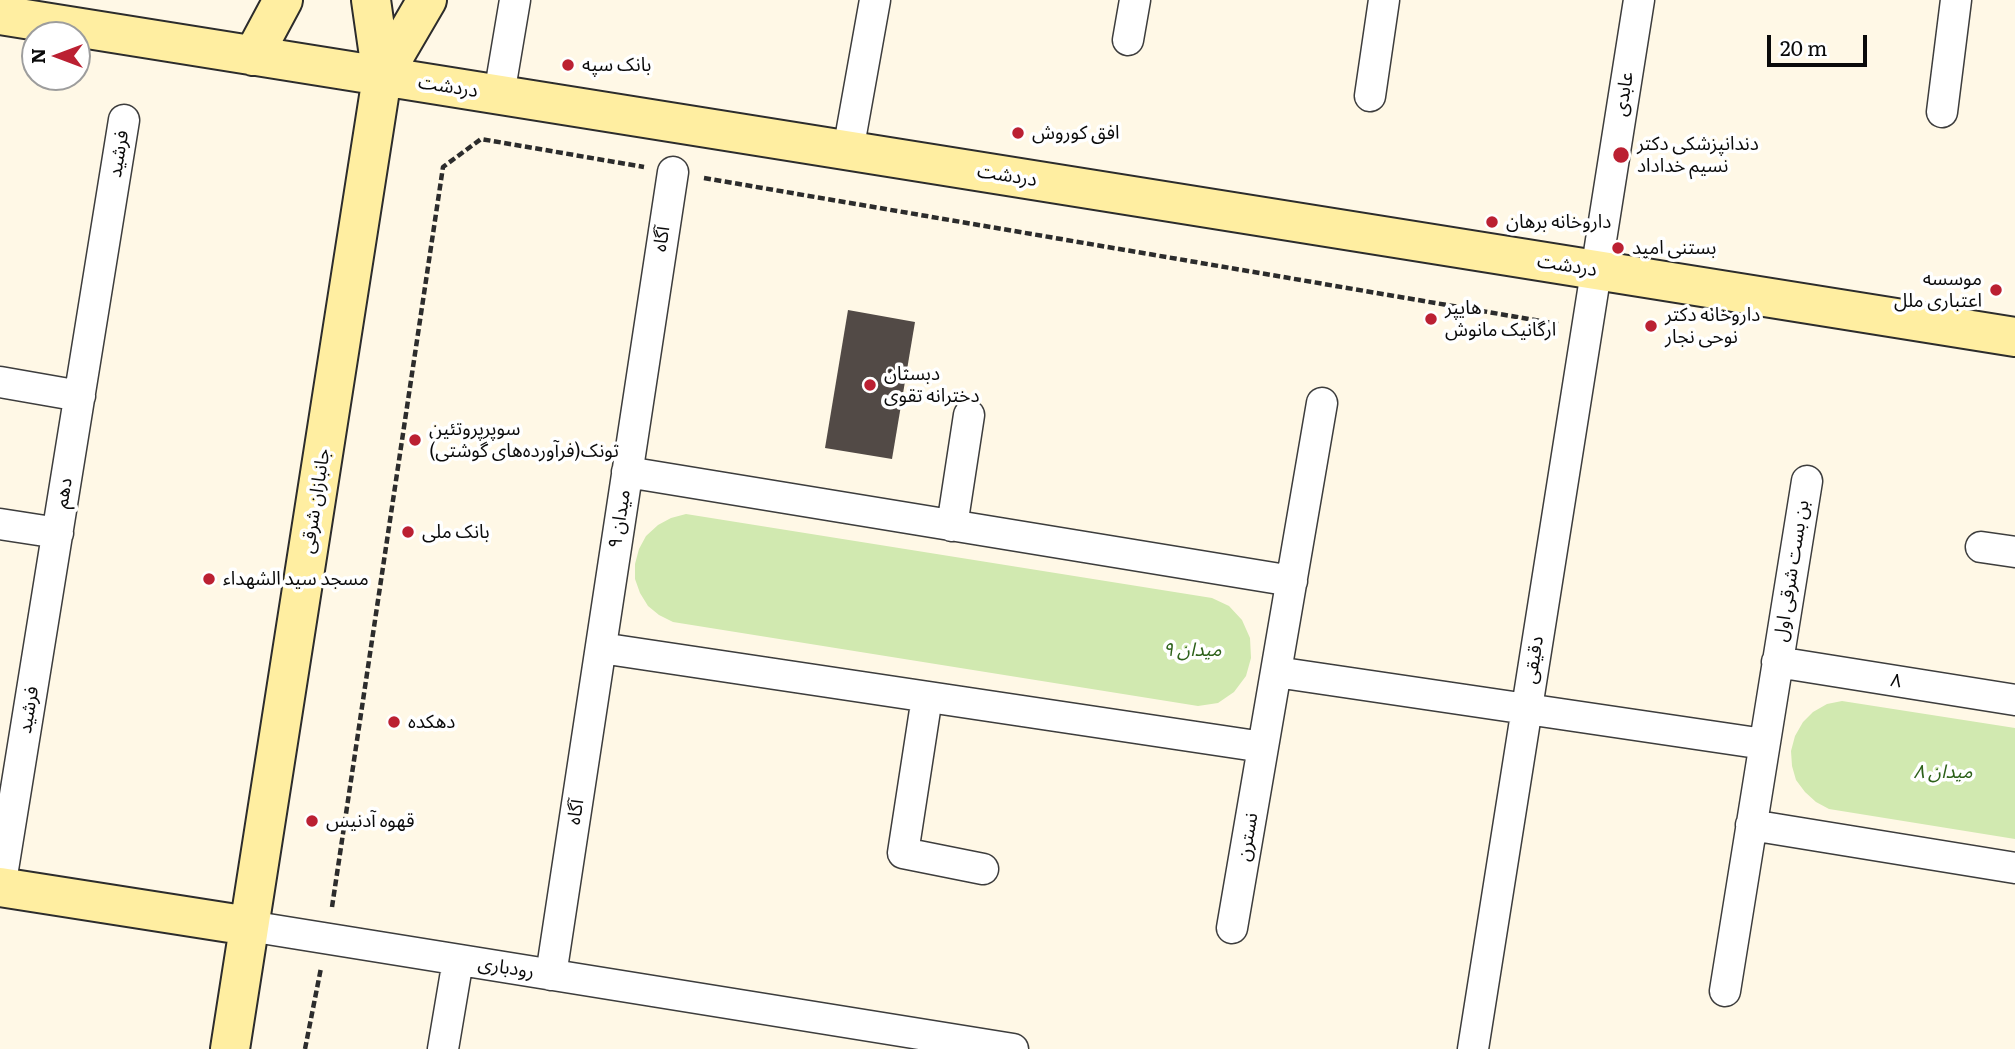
<!DOCTYPE html>
<html>
<head>
<meta charset="utf-8">
<style>
	body { margin:0 }
	#map { position:relative; width:2015px; height:1049px; overflow:hidden; background:#fff8e6; font-family:Literata,serif }
	canvas { display:block }
	.north { position:absolute; left:21px; top:21px; width:70px; height:70px; box-sizing:border-box; background:#fff; border:2px solid #9d9d9d; border-radius:50%; rotate:270deg; font-size:19px; font-weight:700; line-height:28px; text-align:center; color:#0a0a0a }
	.north::after { content:''; display:block; margin:auto; width:24px; height:32px; background:#bb2032; clip-path:polygon(50% 0,100% 100%,50% 72%,0 100%) }
	.scale { position:absolute; left:1767px; top:35px; width:100px; height:32px; box-sizing:border-box; border:4px solid #0a0a0a; border-top:0; padding-left:9px; font-size:21px; line-height:24px; white-space:nowrap; color:#0a0a0a; -webkit-text-stroke:5px #fff; paint-order:stroke }
</style>
</head>
<body>
<div id="map">
<canvas width="2015" height="1049"></canvas>
<div class="north">N</div>
<div class="scale">20 m</div>
</div>
<script>
const context = document.querySelector('canvas').getContext('2d');
context.lineJoin = 'round';
function paint(path, color) {
  context.fillStyle = color;
  context.fill(path, 'evenodd');
}
function poly(rows) {
  const path = new Path2D();
  for (const r of rows) {
    path.moveTo(r[0], r[1]);
    for (let i = 2; i < r.length; i += 2) path.lineTo(r[i], r[i + 1]);
  }
  return path;
}
function trace(path, color, width, dash) {
  context.strokeStyle = color;
  context.lineWidth = width;
  context.lineCap = dash ? 'butt' : 'round';
  context.setLineDash(dash || []);
  context.stroke(path);
}
function write(font, color, halo, rows, align = 'center') {
  context.font = font + ' Literata,"Noto Sans Arabic",serif';
  context.lineWidth = 7;
  context.setLineDash([]);
  context.textBaseline = 'middle';
  context.strokeStyle = halo;
  context.fillStyle = color;
  for (const [text, x, y, turn = 0] of rows) {
    context.save();
    context.translate(x, y);
    context.rotate((+turn || 0) * Math.PI / 180);
    context.textAlign = isNaN(turn) ? turn : align;
    if (halo) context.strokeText(text, 0, 0);
    context.fillText(text, 0, 0);
    context.restore();
  }
}
paint(poly([
	[686,514,1212,598,1229,606,1242,620,1250,638,1251,658,1246,676,1234,692,1218,703,1198,706,673,622,659,615,648,606,640,593,635,579,635,564,639,549,646,536,658,525,671,518],
	[1842,701,2015,728,2015,839,1829,809,1816,802,1805,792,1796,780,1792,766,1791,751,1795,736,1803,722,1813,712,1827,704]
]), '#d1e9b0');
paint(poly([
	[848,310,915,322,892,459,825,448]
]), '#524a46');
const street = poly([
	[1128,40,1135,0],
	[499,95,515,0],
	[1370,96,1384,0],
	[1942,112,1956,0],
	[848,151,875,0],
	[0,382,80,396],
	[627,472,1292,581],
	[0,524,58,533],
	[952,526,969,415],
	[1981,547,2015,552],
	[601,648,1263,747],
	[1777,662,2015,700],
	[1276,672,1764,744],
	[927,697,903,853,983,869],
	[1751,825,2015,868],
	[0,888,124,120],
	[249,926,1013,1049],
	[1232,928,1322,403],
	[551,975,673,172],
	[1725,991,1807,481],
	[443,1049,458,960],
	[1473,1049,1639,0]
]);
const secondary = poly([
	[0,15,2015,337],
	[253,56,283,0],
	[382,77,427,0],
	[0,887,249,926],
	[230,1049,382,77,371,0]
]);
trace(street, '#3d3d3d', 33);
trace(secondary, '#2c2c2c', 42);
trace(poly([
	[704,178,1558,324],
	[332,907,443,167,481,139,644,167],
	[305,1049,321,968]
]), '#2c2c2c', 4.5, [7, 3.5]);
trace(street, '#fff', 30);
trace(secondary, '#ffeea1', 38);
for (const [x, y, r, color] of [
	[568,65,7,"#bb2032"],
	[1018,133,7,"#bb2032"],
	[1621,155,9,"#bb2032"],
	[1492,222,7,"#bb2032"],
	[1618,248,7,"#bb2032"],
	[1996,290,7,"#bb2032"],
	[1431,319,7,"#bb2032"],
	[1651,326,7,"#bb2032"],
	[870,385,7,"#bb2032"],
	[415,440,7,"#bb2032"],
	[408,532,7,"#bb2032"],
	[209,579,7,"#bb2032"],
	[394,722,7,"#bb2032"],
	[312,821,7,"#bb2032"]
]) {
  const dot = new Path2D();
  dot.arc(x, y, r, 0, 2 * Math.PI);
  context.fillStyle = color;
  context.fill(dot);
  trace(dot, '#fff', 2.5);
}
write('19px', '#0a0a0a', '#fff', [
	["بانک سپه",582,65],
	["افق کوروش",1032,133],
	["دندانپزشکی دکتر",1637,144],
	["نسیم خداداد",1637,166],
	["داروخانه برهان",1506,222],
	["بستنی امید",1632,248],
	["موسسه",1982,279,"right"],
	["اعتباری ملل",1982,301,"right"],
	["هایپر",1445,308],
	["ارگانیک مانوش",1445,330],
	["داروخانه دکتر",1665,315],
	["نوحی نجار",1665,337],
	["دبستان",884,374],
	["دخترانه تقوی",884,396],
	["سوپرپروتئین",429,429],
	["تونک(فرآورده‌های گوشتی)",429,451],
	["بانک ملی",422,532],
	["مسجد سید الشهداء",223,579],
	["دهکده",408,722],
	["قهوه آدنیس",326,821]
], 'left');
write('19px', '#0a0a0a', '#fff', [
	["دردشت",448,87,9],
	["عابدی",1624,94,-81],
	["فرشید",119,154,-81],
	["دردشت",1007,176,9],
	["آگاه",662,239,-81],
	["دردشت",1567,266,9],
	["دهم",64,493,-81],
	["جانبازان شرقی",316,501,-81],
	["میدان ۹",620,519,-81],
	["بن بست شرقی اول",1792,571,-81],
	["دقیقی",1534,660,-81],
	["۸",1896,681,9],
	["فرشید",29,710,-81],
	["آگاه",576,812,-81],
	["نسترن",1248,837,-80],
	["رودباری",506,968,9]
]);
write('italic 19px', '#2d611a', '#fff', [
	["میدان ۹",1192,650],
	["میدان ۸",1943,772]
]);
</script>
</body>
</html>
